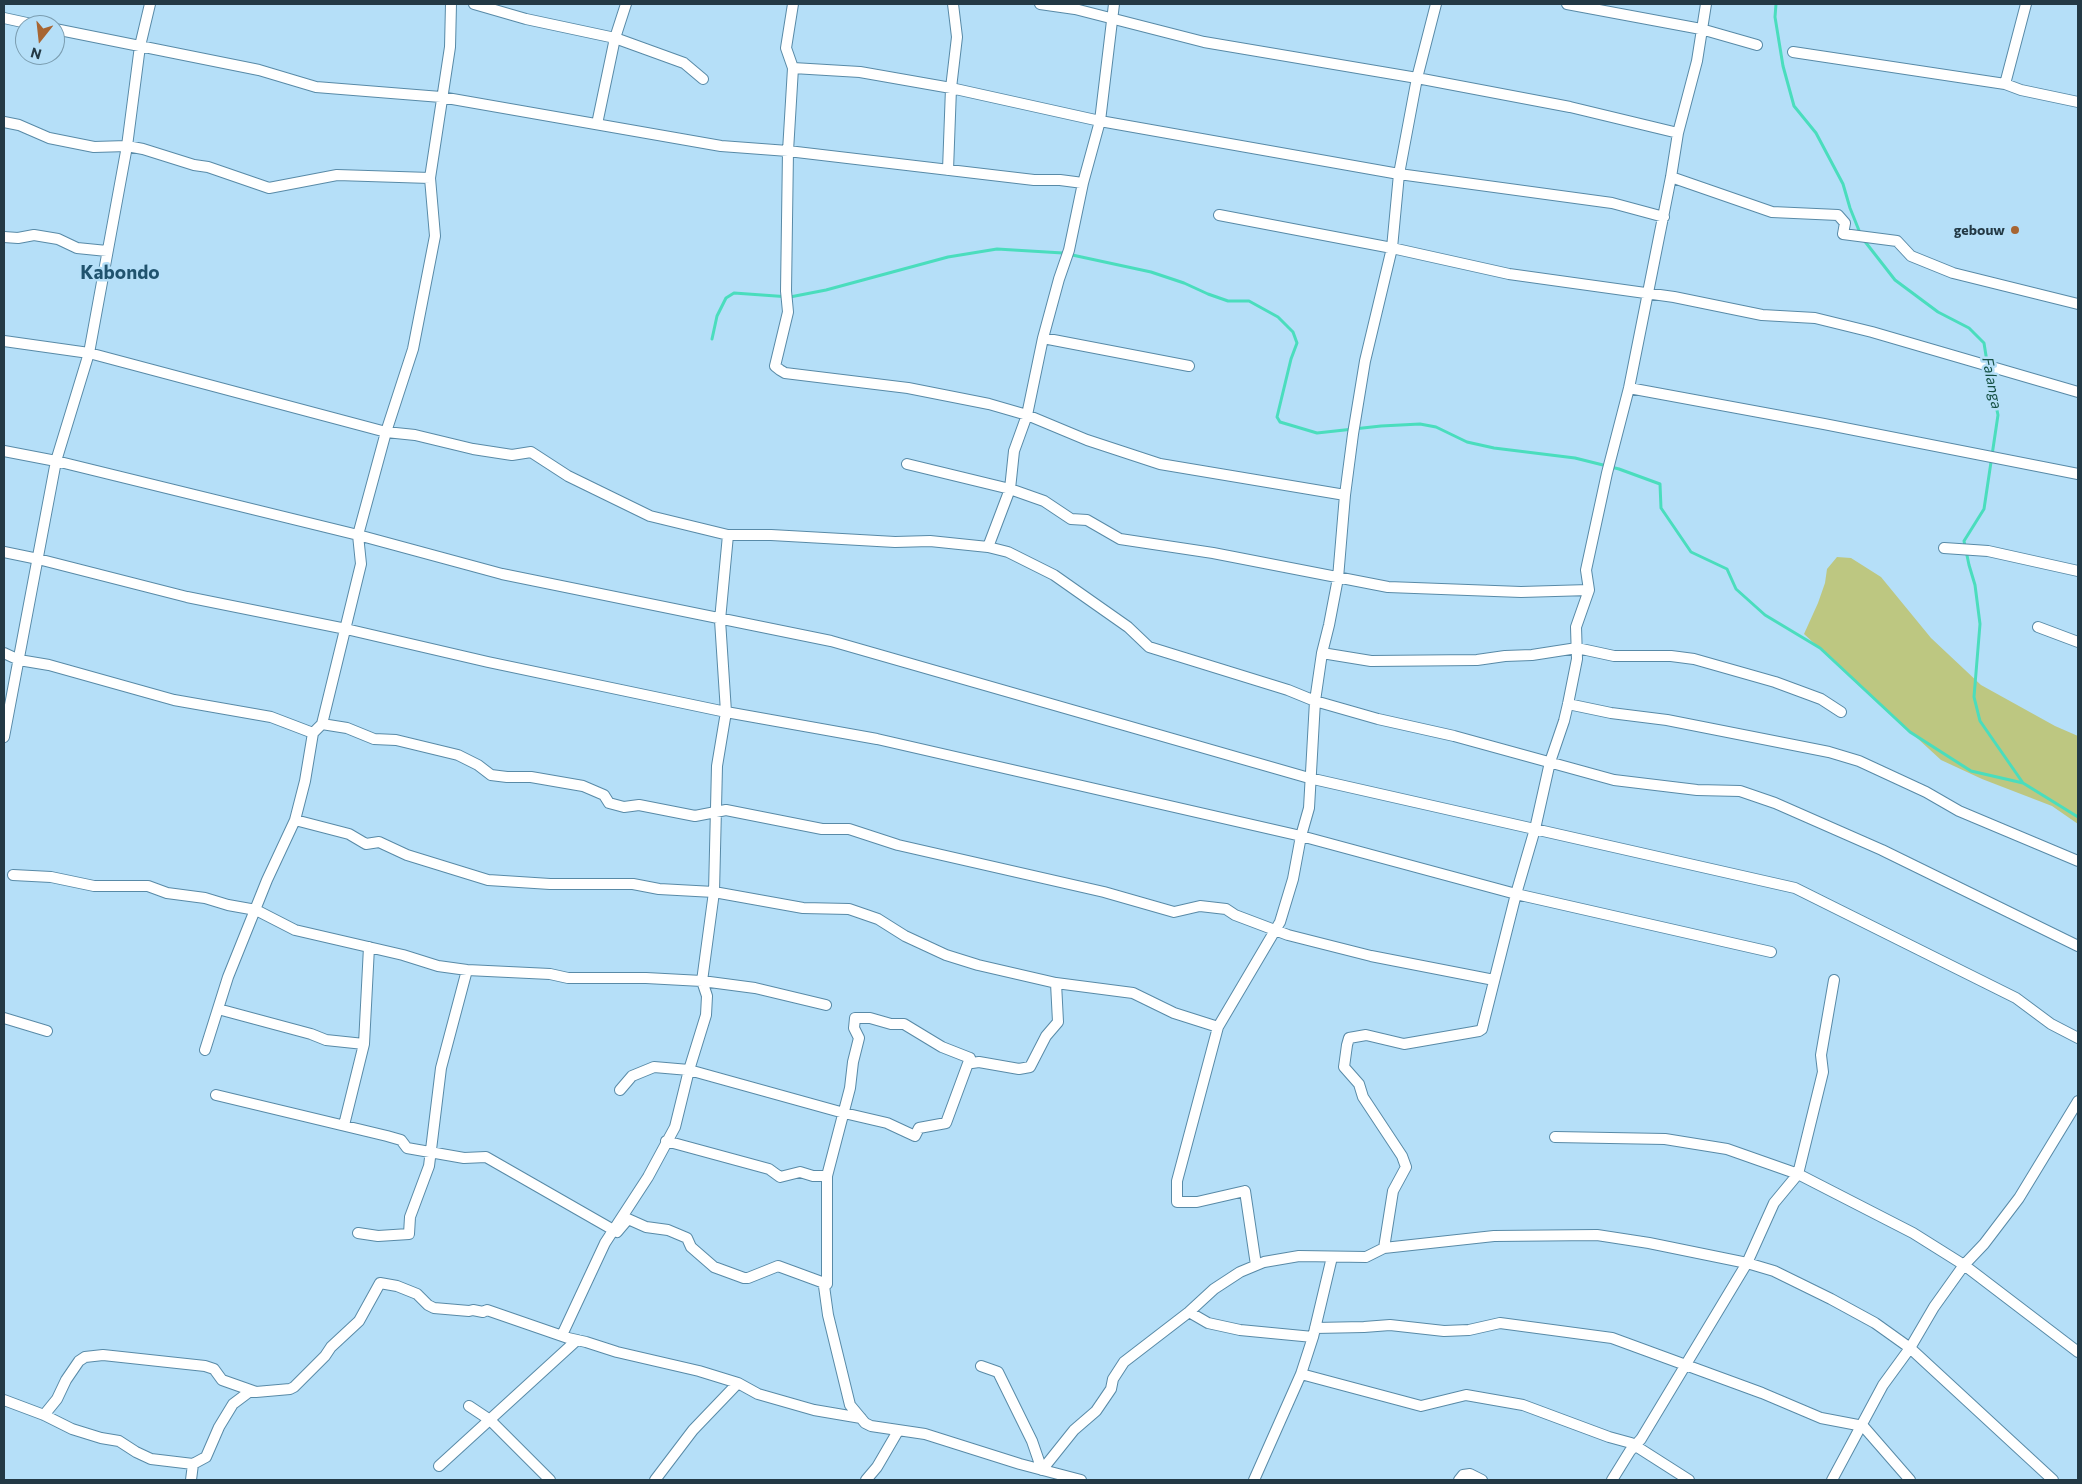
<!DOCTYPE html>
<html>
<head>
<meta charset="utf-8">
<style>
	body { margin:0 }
	#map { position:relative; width:2082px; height:1484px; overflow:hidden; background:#b5dff8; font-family:Commissioner,sans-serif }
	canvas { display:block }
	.frame { position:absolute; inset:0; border:5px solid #233945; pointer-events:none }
	.north { position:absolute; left:15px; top:15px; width:50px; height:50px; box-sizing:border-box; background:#b5dff8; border:1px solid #7b9db0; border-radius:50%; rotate:196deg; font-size:14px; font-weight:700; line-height:20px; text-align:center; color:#233945 }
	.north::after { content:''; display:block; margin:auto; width:18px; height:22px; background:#a76532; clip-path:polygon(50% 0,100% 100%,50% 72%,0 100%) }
</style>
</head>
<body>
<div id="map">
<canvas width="2082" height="1484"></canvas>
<div class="frame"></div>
<div class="north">N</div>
</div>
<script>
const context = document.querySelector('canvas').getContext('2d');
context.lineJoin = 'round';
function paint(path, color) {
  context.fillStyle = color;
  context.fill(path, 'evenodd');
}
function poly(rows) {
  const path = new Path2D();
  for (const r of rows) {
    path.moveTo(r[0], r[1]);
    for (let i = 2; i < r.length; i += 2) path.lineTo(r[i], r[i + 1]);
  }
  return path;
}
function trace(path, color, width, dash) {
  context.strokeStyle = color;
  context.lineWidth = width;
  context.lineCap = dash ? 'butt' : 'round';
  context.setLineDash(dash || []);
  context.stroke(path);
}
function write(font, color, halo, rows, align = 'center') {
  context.font = font + ' Commissioner,sans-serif';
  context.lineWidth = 5;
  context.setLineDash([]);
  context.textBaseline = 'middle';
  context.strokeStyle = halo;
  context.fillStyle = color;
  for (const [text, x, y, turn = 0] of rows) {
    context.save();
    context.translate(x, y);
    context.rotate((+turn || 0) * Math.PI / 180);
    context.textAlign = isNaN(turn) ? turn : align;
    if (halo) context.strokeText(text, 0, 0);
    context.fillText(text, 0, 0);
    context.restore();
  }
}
paint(poly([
	[1837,557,1851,558,1881,577,1931,638,1981,685,2055,726,2078,736,2078,824,2052,806,1982,779,1941,760,1804,634,1818,603,1825,583,1827,569]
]), '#bdc781');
trace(poly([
	[1776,4,1775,17,1783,66,1794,106,1816,133,1843,184,1850,208,1860,233],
	[1863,239,1895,280,1938,312,1969,328,1984,343,1987,362],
	[712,339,717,316,726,298,734,293,790,297,826,290,948,257,997,249,1063,253,1151,272,1184,283,1208,294,1228,301,1249,301,1278,317,1293,332,1297,343,1291,359,1277,417,1280,422,1317,433,1381,426,1420,424,1436,427,1467,442,1494,448,1575,458,1619,469,1660,484,1661,508,1691,552,1727,569,1736,589,1765,615,1820,648,1910,732,1971,771,2023,783],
	[1988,368,1998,415,1984,509,1964,541,1969,565,1975,585,1980,624,1974,697,1980,721,2023,783,2078,817]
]), '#4addbd', 3);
const minor = poly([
	[474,4,526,19,615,38,684,63,703,79],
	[793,4,786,48,793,68,788,151,786,291,788,312,775,366,780,370,785,373,908,388,989,404,1027,415,1087,440,1160,464,1345,495],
	[1040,4,1075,9,1204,42,1417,78,1570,107,1678,133],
	[1567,4,1701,29,1757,45],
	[4,18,36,25],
	[55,29,259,70,316,87,441,97,721,146,788,151,1034,180,1060,180,1083,183],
	[1793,52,2005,84,2021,90,2078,102],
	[793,68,860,72,951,88,1100,121,1399,174,1612,203,1664,217],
	[2005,84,2026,4],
	[4,122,19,125,49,138,94,147,127,146,143,149,194,165,208,167,269,188,337,175,430,178],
	[597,124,615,38,626,4],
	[948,170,951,88,957,37,953,4],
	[1671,177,1772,212,1838,215,1845,223,1843,234,1897,241,1911,256,1953,273,2078,304],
	[1219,215,1392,248,1509,274,1674,297,1762,315,1815,318,1872,332,2078,392],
	[4,237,18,238,34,235,58,239,77,248,107,251],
	[1043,338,1189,366],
	[4,341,89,353,386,432,415,435,473,449,512,455,531,452,568,476,650,516,728,535,771,535,895,542,930,541,988,547,1008,552,1054,575,1128,627,1149,647,1288,690,1315,701,1378,719,1454,736,1614,780,1697,790,1740,791,1775,803,1882,850,2078,946],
	[1629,388,1824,424,2078,474],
	[4,451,56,461,358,535,502,574,831,641,1309,778,1795,888,2016,998,2051,1024,2078,1038],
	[907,464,1010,489,1044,501,1071,519,1087,520,1120,539,1213,553,1388,587,1521,592,1589,590],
	[988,547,1010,489,1014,451,1027,415,1043,338,1059,279,1069,250,1083,183,1100,121,1114,4],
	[1944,548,1988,551,2078,571],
	[4,552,38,559,187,597,346,629,488,662,726,712,877,739,1301,836,1516,894,1771,952],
	[2038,627,2078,642],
	[4,653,19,660,49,665,174,700,271,717,313,733],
	[1322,653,1371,661,1477,660,1505,656,1532,655,1577,648,1614,656,1671,656,1694,659,1775,682,1821,699,1841,712],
	[1568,704,1611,713,1667,720,1829,752,1859,761,1926,792,1959,811,2078,861],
	[322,724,347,728,374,739,396,740,458,755,478,765,491,775,507,777,531,777,583,786,604,795,609,803,624,807,639,805,695,816,726,810,822,829,849,829,898,845,1104,892,1174,912,1200,906,1226,909,1235,915,1288,935,1371,956,1494,980],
	[4,737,56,461,89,353,127,146,140,46,150,4],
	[295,820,349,834,366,844,379,842,407,855,488,880,550,884,633,884,659,889,714,892,803,908,849,909,878,919,905,936,946,955,978,965,1056,983,1133,993,1174,1013,1218,1027],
	[13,875,51,877,94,886,148,886,167,893,205,898,228,905,256,910,295,930,403,955,438,966,467,970,550,974,568,978,646,978,702,981,755,988,826,1005],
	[218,1009,311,1034,326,1040,364,1044],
	[4,1018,47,1031],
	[205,1050,228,977,267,880,295,820,305,781,313,733,322,724,361,564,358,535,386,432,413,349,435,236,430,178,450,47,451,4],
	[970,1058,942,1047,904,1024,891,1024,870,1018,855,1018,854,1028,859,1038,853,1062,850,1088,827,1176,827,1284,824,1286,828,1315,850,1405,865,1423,871,1426,925,1434,1020,1464,1081,1480],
	[620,1090,632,1076,654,1067,689,1070,844,1113,887,1123,915,1136,919,1128,946,1123,970,1058,972,1063,979,1062,1019,1069,1030,1067,1046,1036,1058,1022,1056,983],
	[216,1095,387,1136,401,1140,407,1148,464,1158,486,1157,617,1232,628,1219,646,1227,668,1230,687,1238,691,1247,714,1267,744,1278,748,1278,778,1266,827,1284],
	[344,1125,364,1044,369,947],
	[1555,1137,1665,1139,1727,1149,1798,1174,1913,1233,1964,1265,2078,1352],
	[666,1141,769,1169,780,1177,800,1172,813,1176,827,1176],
	[358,1233,378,1236,409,1234,410,1217,429,1166,441,1068,467,970],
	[1384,1248,1393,1191,1406,1167,1402,1156,1363,1097,1359,1084,1344,1067,1347,1045,1349,1038,1366,1035,1404,1044,1479,1031,1482,1029,1516,894,1535,829,1550,762,1564,721,1568,704,1577,659,1576,627,1589,590,1586,570,1607,473,1629,388,1671,177,1678,133,1697,61,1706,4],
	[1256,1265,1245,1191,1197,1202,1177,1202,1177,1181,1218,1027,1280,922,1293,879,1301,836,1309,808,1315,701,1322,653,1329,625,1338,578,1345,495,1353,434,1365,361,1392,248,1399,174,1417,78,1436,4],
	[1189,1312,1208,1323,1240,1330,1313,1337],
	[1315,1328,1364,1327,1390,1325,1444,1331,1469,1330,1500,1323,1612,1338,1762,1393,1821,1418,1863,1426,1910,1480],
	[562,1335,605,1243,648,1177,675,1127,689,1070,706,1015,707,996,702,981,714,892,717,766,726,712,720,620,728,535],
	[981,1366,998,1372,1032,1441,1042,1470],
	[1301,1374,1421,1406,1466,1395,1523,1405,1609,1437,1631,1443,1689,1480],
	[4,1400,44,1415,72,1429,101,1438,119,1441,136,1452,151,1459,193,1464],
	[469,1406,490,1420,550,1480],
	[44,1415,57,1399,66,1380,79,1361,85,1357,103,1355,205,1366,214,1369,222,1380,256,1392,290,1389,294,1387,325,1356,331,1347,359,1321,380,1283,397,1286,417,1294,428,1305,434,1308,469,1311,473,1310,483,1312,487,1310,568,1338,586,1342,617,1352,699,1371,738,1383,758,1394,814,1410,861,1418],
	[439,1466,577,1340],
	[1042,1470,1074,1430,1096,1411,1111,1389,1113,1379,1124,1362,1189,1312,1214,1289,1240,1272,1264,1262,1299,1256,1366,1257,1384,1248,1494,1236,1597,1235,1649,1243,1747,1263,1774,1271,1831,1299,1875,1323,1910,1348,2053,1480],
	[191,1480,193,1464,206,1457,219,1427,233,1404,249,1392,256,1392],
	[655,1480,693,1430,738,1383],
	[866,1480,877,1467,898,1431],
	[1254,1480,1301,1374,1313,1337,1332,1257],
	[1459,1480,1463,1475,1470,1474,1482,1480],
	[1612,1480,1630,1451,1641,1439,1747,1263,1774,1203,1798,1174,1823,1072,1821,1055,1834,980],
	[1832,1480,1883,1385,1910,1348,1934,1307,1964,1265,1984,1244,2019,1198,2078,1101]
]);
trace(minor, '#588aa7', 12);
trace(minor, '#fff', 10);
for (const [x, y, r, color] of [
	[2015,230,5,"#a76532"]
]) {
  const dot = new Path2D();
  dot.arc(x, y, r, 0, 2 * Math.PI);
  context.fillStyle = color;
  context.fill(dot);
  trace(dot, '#b5dff8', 2);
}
write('bold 14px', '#233945', '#b5dff8', [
	["gebouw",2005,230]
], 'right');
write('italic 15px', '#145044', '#b5dff8', [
	["Falanga",1992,383,79]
]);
write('bold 19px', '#20536e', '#b5dff8', [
	["Kabondo",120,273]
]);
</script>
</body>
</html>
